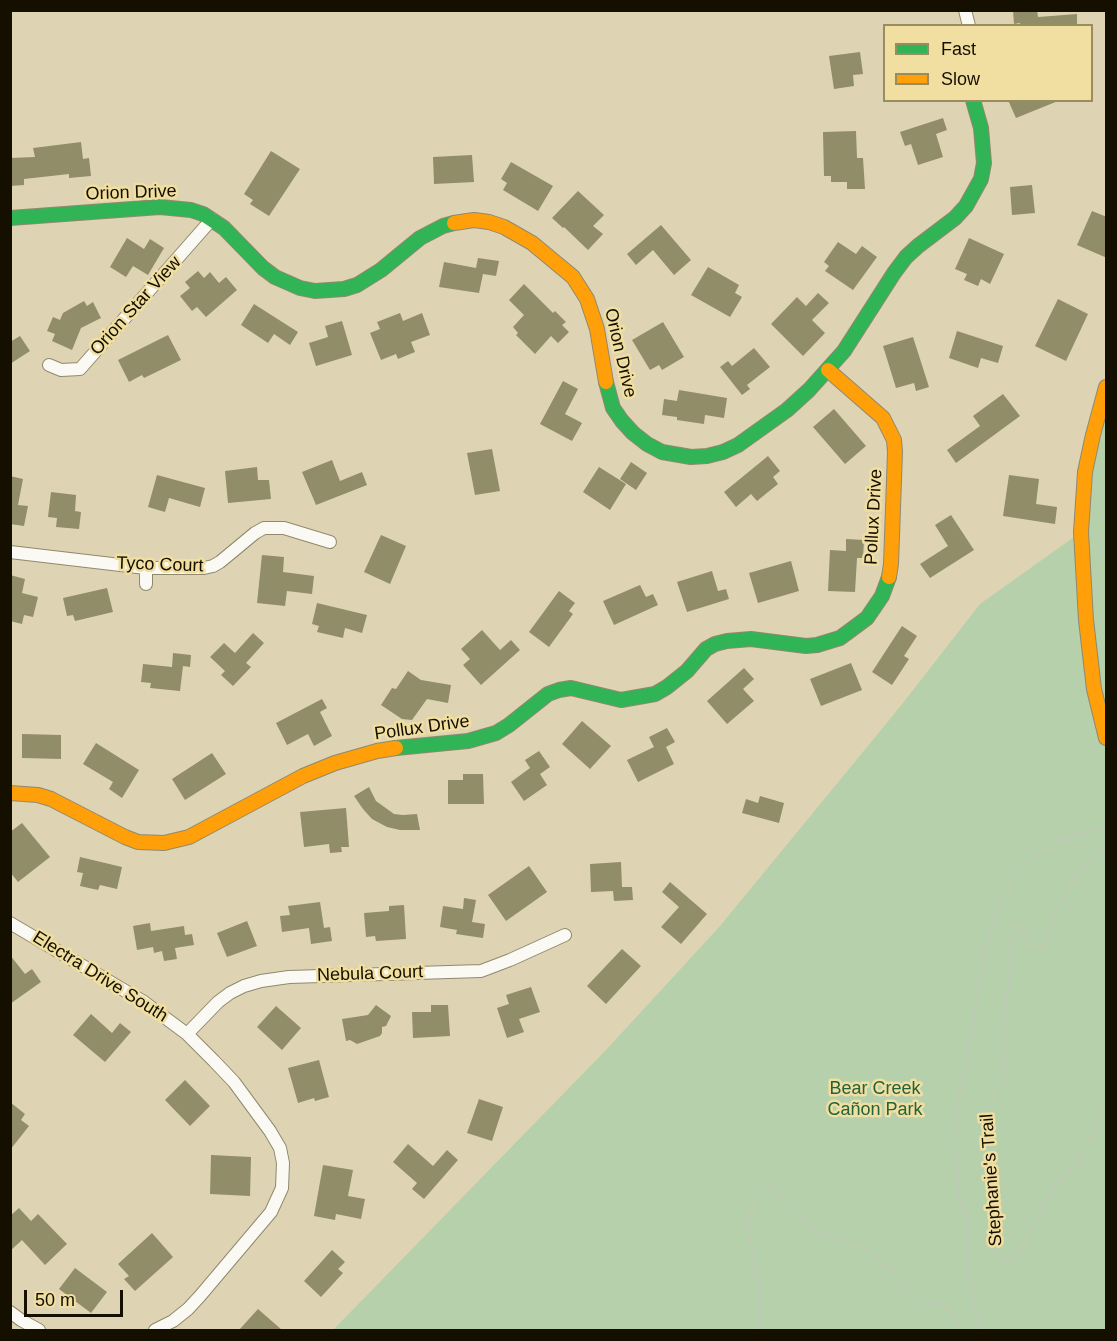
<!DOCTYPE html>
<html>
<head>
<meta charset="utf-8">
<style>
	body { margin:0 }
	#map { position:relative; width:1117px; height:1341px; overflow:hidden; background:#ded4b3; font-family:Arial,sans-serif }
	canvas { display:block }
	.frame { position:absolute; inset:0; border:12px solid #150f00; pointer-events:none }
	.legend { position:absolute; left:883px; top:24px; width:210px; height:78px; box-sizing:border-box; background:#f0dfa1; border:2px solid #988c61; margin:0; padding:8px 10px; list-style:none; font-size:18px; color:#150f00 }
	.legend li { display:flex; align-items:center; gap:12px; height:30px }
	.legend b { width:30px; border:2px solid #988c61 }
	.scale { position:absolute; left:24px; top:1290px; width:99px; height:27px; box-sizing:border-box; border:3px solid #150f00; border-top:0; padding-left:8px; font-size:18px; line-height:21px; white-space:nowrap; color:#150f00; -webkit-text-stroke:4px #f0dfa1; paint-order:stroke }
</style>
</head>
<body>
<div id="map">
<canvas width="1117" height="1341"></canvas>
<div class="frame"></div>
<ul class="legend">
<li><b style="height:8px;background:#30b455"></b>Fast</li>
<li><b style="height:8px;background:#ff9f0a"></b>Slow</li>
</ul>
<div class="scale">50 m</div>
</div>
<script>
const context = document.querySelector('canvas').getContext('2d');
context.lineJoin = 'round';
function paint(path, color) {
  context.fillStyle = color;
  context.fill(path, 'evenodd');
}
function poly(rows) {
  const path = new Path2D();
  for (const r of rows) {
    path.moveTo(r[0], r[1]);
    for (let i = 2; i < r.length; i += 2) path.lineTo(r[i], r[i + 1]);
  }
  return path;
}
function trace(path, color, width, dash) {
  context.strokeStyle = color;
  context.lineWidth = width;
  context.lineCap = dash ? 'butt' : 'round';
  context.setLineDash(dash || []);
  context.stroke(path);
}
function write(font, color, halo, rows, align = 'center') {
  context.font = font + ' Arial,sans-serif';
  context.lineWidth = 5;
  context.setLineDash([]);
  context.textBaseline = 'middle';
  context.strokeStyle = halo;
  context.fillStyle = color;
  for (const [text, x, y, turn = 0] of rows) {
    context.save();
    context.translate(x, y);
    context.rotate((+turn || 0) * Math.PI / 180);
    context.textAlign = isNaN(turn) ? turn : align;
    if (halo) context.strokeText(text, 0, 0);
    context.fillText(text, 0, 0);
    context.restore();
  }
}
paint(poly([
	[1106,415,1106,1330,333,1330,606,1050,720,926,899,708,980,604,1074,537,1091,480]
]), '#b6d0ac');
paint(poly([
	[1013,10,1037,10,1038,17,1077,14,1077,26,1020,26,1020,23,1014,24],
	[860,52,863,74,853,75,854,86,834,89,829,56],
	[1008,100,1058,100,1058,101,1016,118],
	[943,118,947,130,936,134,943,157,918,165,911,144,905,146,900,132],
	[856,131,857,158,863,158,865,189,847,189,847,182,831,182,831,176,824,176,823,132],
	[81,142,83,159,89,158,91,176,69,178,69,174,24,179,24,185,10,186,10,158,35,157,33,148],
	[271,151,300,169,269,216,250,204,253,200,244,194],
	[472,155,474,182,434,184,433,157],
	[511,162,553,186,538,211,503,190,507,183,501,179],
	[1032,185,1035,213,1012,215,1010,187],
	[578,191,604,215,593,226,603,234,588,250,564,227,563,228,552,218],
	[1092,211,1107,217,1107,258,1077,245],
	[661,225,691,260,674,275,653,250,636,265,627,254],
	[127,238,144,249,150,239,164,248,148,275,133,266,126,277,110,267],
	[969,238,1004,254,990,284,981,279,978,286,964,280,967,274,955,269],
	[838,242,856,254,862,246,877,257,853,290,825,271,829,266,824,262],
	[478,258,499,261,496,276,483,274,479,293,439,287,444,262,476,268],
	[708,267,739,285,735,293,742,297,730,317,691,295],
	[198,271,204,278,210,272,219,283,226,277,237,290,206,317,197,307,192,311,180,296,190,288,185,282],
	[524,284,553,313,555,311,566,322,562,325,569,332,558,343,551,336,535,354,516,335,518,333,513,327,524,315,509,300],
	[818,293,829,303,812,320,825,333,803,356,771,324,797,297,806,306],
	[1058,299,1088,314,1066,361,1035,346],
	[84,301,87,306,93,302,101,318,81,328,72,350,52,341,55,334,47,331,53,317,60,320,63,313],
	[254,304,298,332,290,345,274,334,268,343,241,325],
	[400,313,403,321,422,313,430,335,411,342,415,352,398,359,396,354,381,360,370,333,380,329,377,322],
	[342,321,352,355,316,366,309,343,328,337,325,326],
	[663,322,684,357,662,370,659,365,650,370,632,340],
	[957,331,1003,346,998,363,981,358,978,368,949,358],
	[168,335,181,360,144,378,142,375,129,382,118,360],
	[20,336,30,351,10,364,10,342],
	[913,337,929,387,916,391,914,383,896,388,883,346],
	[754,348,770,367,747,385,750,389,742,395,720,367,728,361,732,366],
	[563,381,578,389,565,414,582,423,572,441,540,424],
	[679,390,727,398,724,418,705,415,704,424,677,420,677,417,662,415,664,399,677,401],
	[1003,394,1020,416,956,463,947,450,980,426,973,416],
	[834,409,866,446,845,464,813,427],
	[492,449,500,491,475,495,467,453],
	[768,456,780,471,773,477,778,484,757,501,751,494,736,507,724,492],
	[332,460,340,481,362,472,367,485,316,505,302,472],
	[631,462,647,473,636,490,620,479],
	[257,467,258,480,269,480,271,499,228,503,225,471],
	[599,467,626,484,610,510,583,492],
	[157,475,205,488,200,507,169,498,165,512,148,507],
	[1009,475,1039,479,1036,504,1057,507,1055,524,1003,516],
	[10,476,23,479,18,505,28,506,24,526,10,524],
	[51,492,76,495,75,511,81,512,79,529,56,527,57,518,48,517],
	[951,515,974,550,930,578,920,564,948,546,935,525],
	[381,535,406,546,390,584,364,572],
	[846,539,864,540,863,558,857,558,855,592,828,591,830,550,846,551],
	[262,555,284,557,283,572,314,576,312,594,287,591,285,606,257,603],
	[791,561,799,591,758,603,749,573],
	[712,571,718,591,726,589,729,599,687,612,677,582],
	[10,575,25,579,22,593,38,597,33,617,24,615,22,624,10,621],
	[640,585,646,597,653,594,658,605,614,625,603,601],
	[107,588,113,612,75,621,73,615,67,616,63,598],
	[559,591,575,603,569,611,573,614,549,647,529,632],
	[317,603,367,615,362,633,345,628,343,638,317,632,319,626,312,624],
	[902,626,917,636,904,656,909,659,892,685,872,672],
	[482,630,500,650,511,640,520,650,481,685,463,665,470,659,461,649],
	[253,633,264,643,246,663,251,667,233,686,221,675,225,671,210,657,224,643,235,653],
	[173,653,191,655,190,667,183,666,180,691,150,688,151,683,141,682,143,664,172,667],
	[851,663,862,690,821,706,810,679],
	[744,668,754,679,743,689,754,701,727,724,707,701],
	[408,671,421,680,451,685,448,703,427,699,412,720,402,719,381,705,392,688,396,689],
	[322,699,327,708,320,712,332,736,314,746,308,734,287,745,276,723],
	[582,721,611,746,590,769,562,744],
	[667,728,675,742,666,747,674,764,638,782,627,760,654,747,649,737],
	[22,734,61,735,61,759,22,758],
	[96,743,139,770,122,798,109,789,113,782,83,764],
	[539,751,550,767,540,774,547,785,524,801,511,782,530,768,525,760],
	[212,753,226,774,185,800,172,779],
	[463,774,483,774,484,804,448,804,448,780,463,780],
	[369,787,376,801,394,814,403,815,417,814,420,830,400,830,387,827,372,819,363,809,354,796],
	[760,796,784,803,779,823,742,813,746,799,758,803],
	[346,808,349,847,341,847,342,852,330,853,329,844,304,847,300,812],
	[22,823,50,857,18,882,10,872,10,832],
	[80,857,122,867,117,889,100,885,98,890,80,886,83,873,77,872],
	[621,862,622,887,632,887,633,900,614,901,613,891,591,892,590,864],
	[529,866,547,892,506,921,488,895],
	[670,882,707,914,681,944,661,927,679,907,662,892],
	[464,898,476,900,472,922,485,924,483,938,456,934,457,930,440,927,443,906,463,909],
	[320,902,324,928,330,927,332,941,311,944,309,928,282,932,280,916,290,915,288,906],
	[404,905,406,939,376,941,375,936,366,937,364,913,389,911,389,906],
	[247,921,257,946,227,957,217,933],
	[150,923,151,931,184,926,185,935,192,934,194,945,175,948,177,959,164,961,162,951,154,953,153,947,137,950,133,926],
	[622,949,641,966,606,1004,587,986],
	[10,955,25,974,32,969,41,982,10,1004],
	[531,987,540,1012,519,1019,524,1032,507,1038,497,1008,509,1004,506,995],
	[376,1005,391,1016,386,1026,382,1027,382,1033,380,1036,357,1044,350,1040,346,1041,342,1019,368,1015],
	[431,1005,448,1005,450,1036,413,1038,412,1012,431,1012],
	[276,1006,301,1028,282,1050,257,1027],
	[91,1014,112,1033,120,1023,131,1032,105,1062,73,1035],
	[319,1060,329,1097,315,1101,314,1098,298,1103,288,1068],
	[185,1080,210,1106,190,1126,165,1100],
	[479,1099,503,1107,492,1141,467,1133],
	[10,1102,25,1114,21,1120,29,1126,10,1150],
	[408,1144,433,1166,447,1150,458,1160,424,1199,412,1189,417,1183,393,1162],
	[211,1155,251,1157,250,1196,210,1194],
	[323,1165,353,1170,348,1196,365,1199,361,1219,336,1214,335,1220,314,1216],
	[19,1208,31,1221,38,1214,67,1244,45,1265,22,1240,10,1251,10,1216],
	[152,1233,173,1257,135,1291,124,1279,129,1276,118,1264],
	[332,1250,345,1262,338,1269,343,1273,321,1297,304,1281],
	[75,1268,107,1292,91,1313,59,1289],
	[258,1309,282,1330,239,1330]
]), '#908d68');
const street = poly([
	[965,10,969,26],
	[49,365,61,370,80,369,212,219],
	[10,552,146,568,204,568,213,566,220,562,255,533,264,528,284,528,330,542],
	[146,568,146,584],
	[10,923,144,1002,187,1034,214,1061,234,1082,270,1131,280,1148,283,1163,282,1188,271,1212,200,1296,188,1309,173,1321,155,1330],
	[187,1034,218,1002,230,993,244,986,261,981,289,977,481,971,510,960,565,935],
	[10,1312,21,1320,39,1330]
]);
const fast = poly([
	[10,218,160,207,191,210,203,214,224,228,263,268,275,277,300,288,315,291,344,289,357,285,381,270,420,238,443,226,454,223],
	[606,382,613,408,622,421,633,433,647,444,662,452,691,457,707,456,723,452,738,445,787,410,809,390,844,351,894,273,906,257,918,246,955,218,966,206,981,179,984,163,981,128,973,100],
	[396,748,468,741,496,733,509,725,548,694,559,690,571,688,621,700,655,694,667,687,687,671,706,649,715,644,727,641,751,639,806,646,817,645,840,638,867,618,882,596,889,577]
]);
const slow = poly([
	[454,223,474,220,489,222,504,227,532,243,573,277,587,299,597,329,606,382],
	[828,370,883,418,894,440,895,452,891,564,889,577],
	[1106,387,1093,435,1085,472,1081,532,1086,620,1094,689,1106,738],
	[10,793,38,795,51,799,125,837,138,842,164,843,189,837,303,776,335,763,377,751,396,748]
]);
trace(street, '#90896e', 14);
trace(fast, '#90896e', 16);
trace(slow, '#90896e', 16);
trace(poly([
	[1106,846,1073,881,1055,915,1047,936,1039,948,1030,943,1020,927,1015,927,1011,954,1002,1045,1004,1079,983,1112,987,1127,992,1251,1014,1262,1050,1195,1076,1163,1106,1108],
	[758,1330,760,1295,747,1217,760,1188,768,1186,781,1192,815,1230,871,1251,894,1273,903,1293,913,1301,933,1303,951,1312,959,1330],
	[978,1330,979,1326,968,1277,969,1221,958,1194,959,1175,953,1141,955,1116,971,1038,979,978,984,960,992,928,999,904,1015,876,1034,857,1049,846,1074,835,1106,829]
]), '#c8c6bc', 2, [4.5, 4.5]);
trace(street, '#faf9f4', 12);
trace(fast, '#30b455', 14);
trace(slow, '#ff9f0a', 14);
write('18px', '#150f00', '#f0dfa1', [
	["Orion Drive",131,193,-2],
	["Orion Star View",136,306,-48],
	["Orion Drive",620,353,77],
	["Pollux Drive",874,517,-87],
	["Tyco Court",160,565,2],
	["Pollux Drive",422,728,-8],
	["Nebula Court",370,974,-2],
	["Electra Drive South",100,977,32],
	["Stephanie's Trail",992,1180,-94]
]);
write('18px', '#22633d', '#f0dfa1', [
	["Bear Creek",875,1089],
	["Cañon Park",875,1110]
]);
</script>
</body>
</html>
